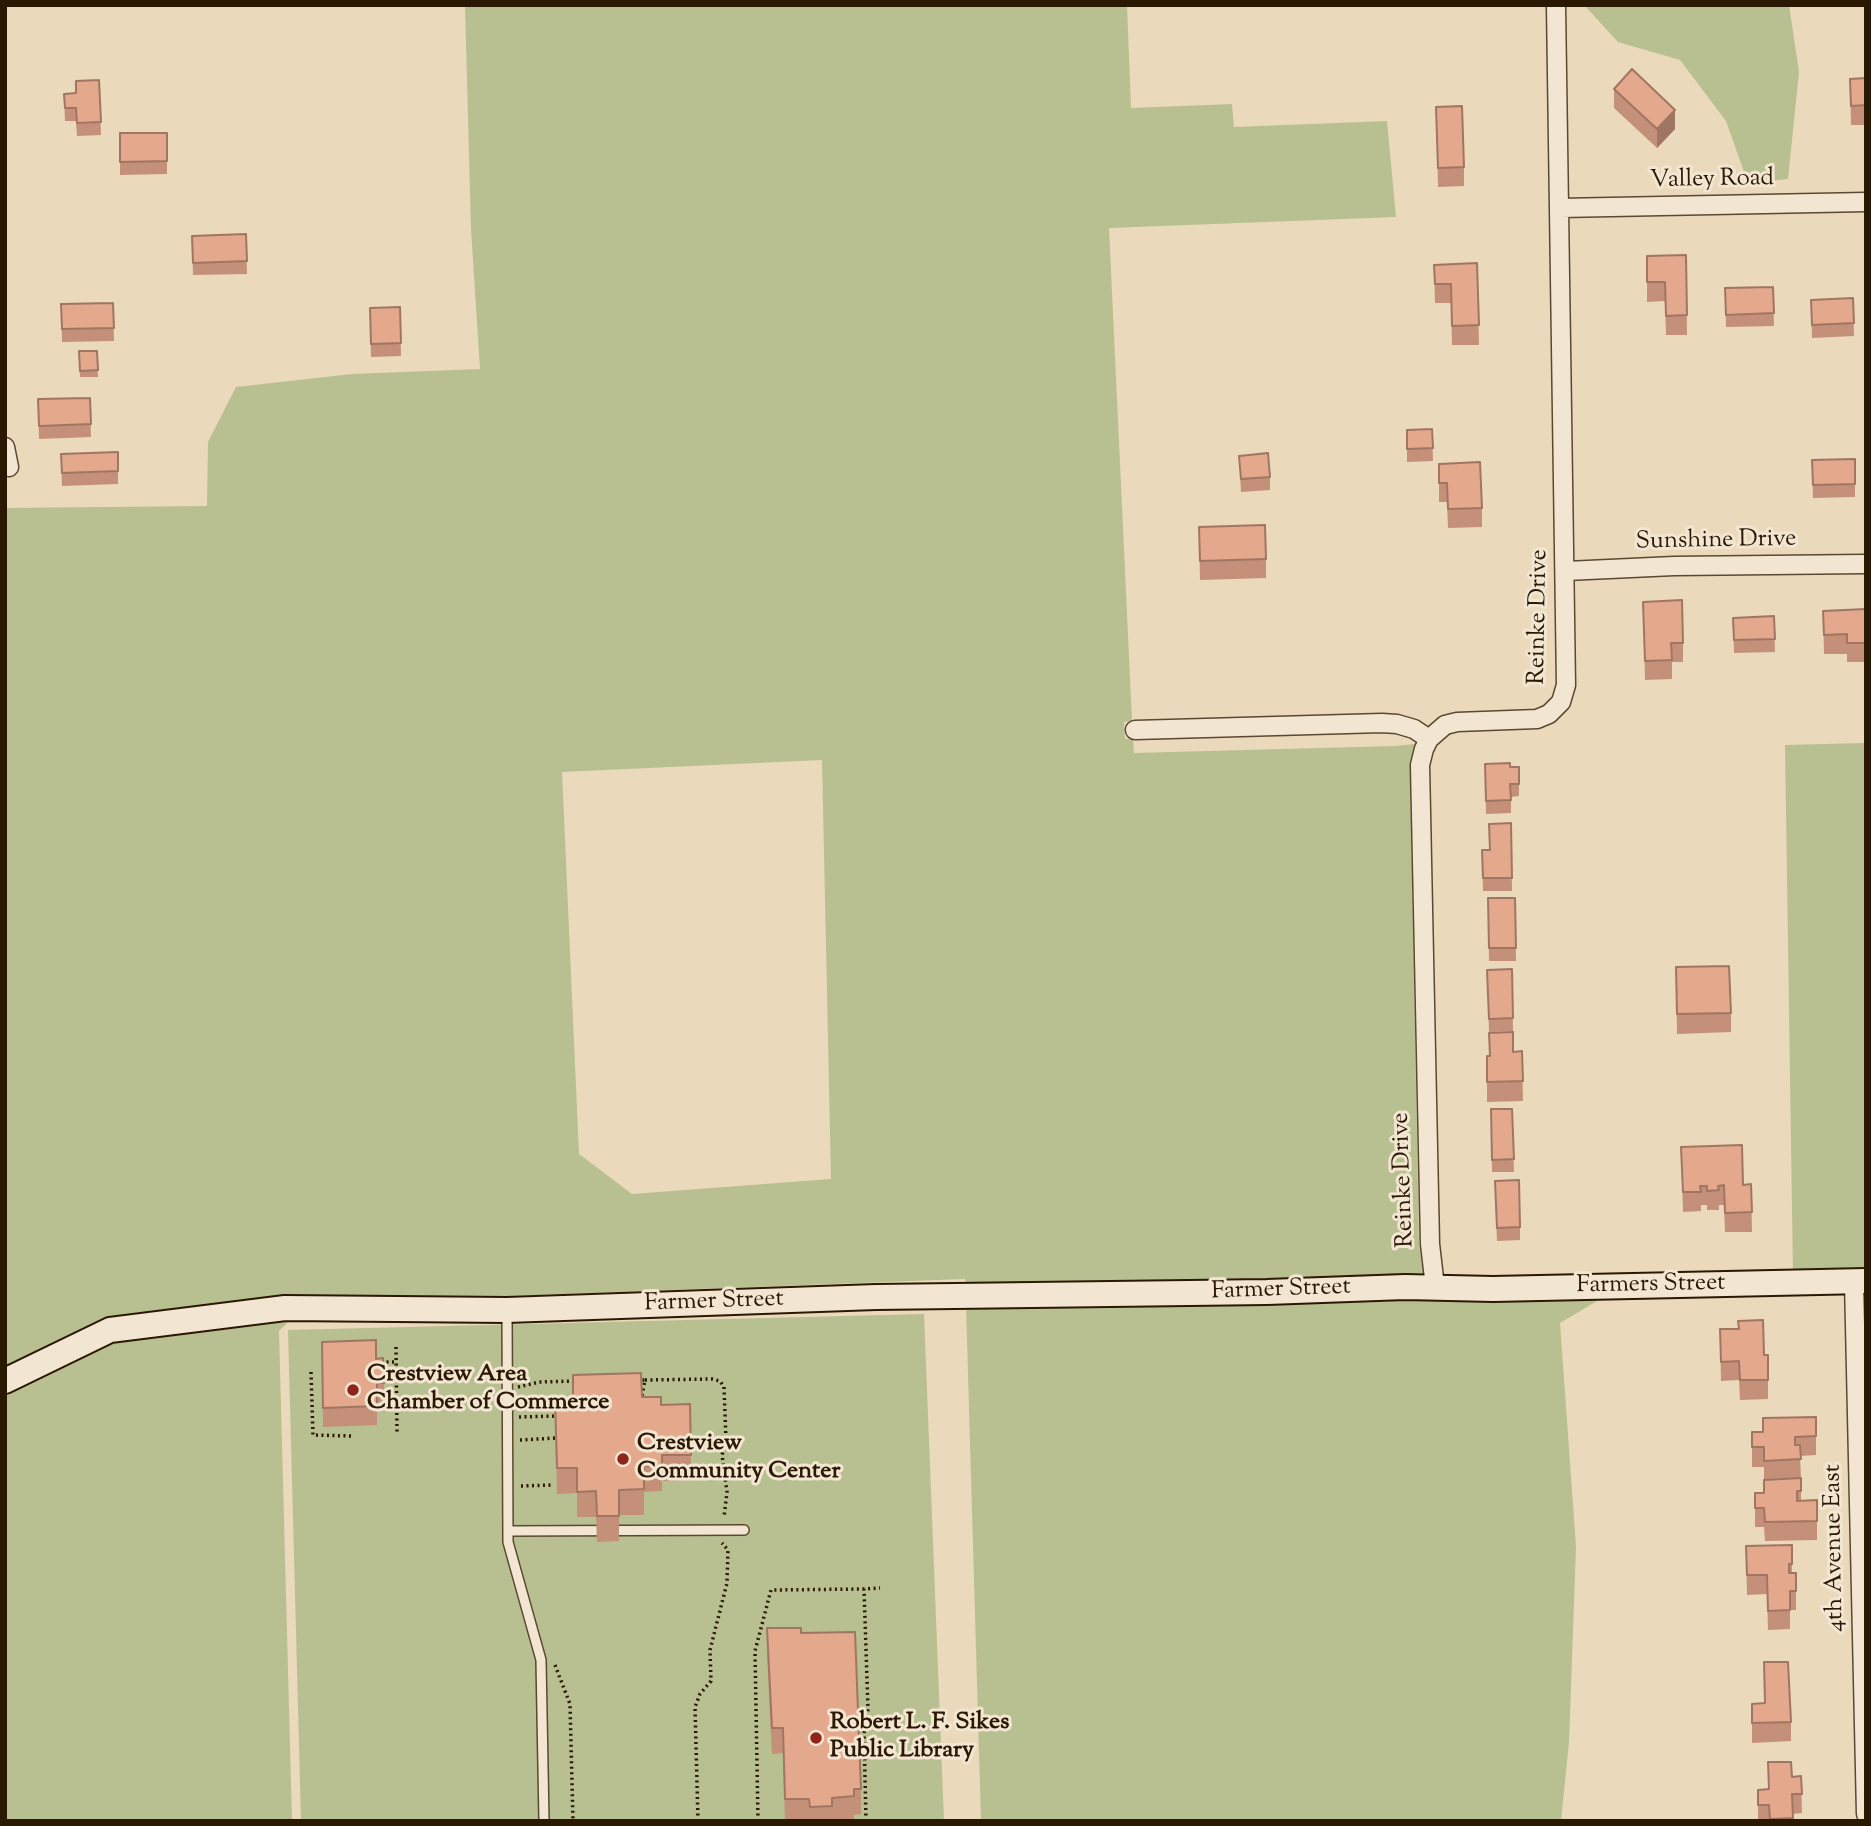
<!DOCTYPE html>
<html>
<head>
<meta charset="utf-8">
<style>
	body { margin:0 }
	#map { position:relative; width:1871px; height:1826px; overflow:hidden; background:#ebd9bb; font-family:"Sorts Mill Goudy",serif }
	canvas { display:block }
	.frame { position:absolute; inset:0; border:7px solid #2b1802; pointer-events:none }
</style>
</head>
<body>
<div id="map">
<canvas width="1871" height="1826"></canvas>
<div class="frame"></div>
</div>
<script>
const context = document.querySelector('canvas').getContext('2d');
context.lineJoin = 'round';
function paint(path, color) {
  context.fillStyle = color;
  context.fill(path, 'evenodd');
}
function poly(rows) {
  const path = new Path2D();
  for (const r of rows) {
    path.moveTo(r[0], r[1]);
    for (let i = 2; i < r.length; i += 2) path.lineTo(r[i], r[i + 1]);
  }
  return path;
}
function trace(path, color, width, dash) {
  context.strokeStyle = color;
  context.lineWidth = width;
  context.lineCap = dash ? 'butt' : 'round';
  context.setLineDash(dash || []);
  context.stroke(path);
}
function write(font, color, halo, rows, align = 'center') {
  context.font = font + ' "Sorts Mill Goudy",serif';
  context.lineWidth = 6;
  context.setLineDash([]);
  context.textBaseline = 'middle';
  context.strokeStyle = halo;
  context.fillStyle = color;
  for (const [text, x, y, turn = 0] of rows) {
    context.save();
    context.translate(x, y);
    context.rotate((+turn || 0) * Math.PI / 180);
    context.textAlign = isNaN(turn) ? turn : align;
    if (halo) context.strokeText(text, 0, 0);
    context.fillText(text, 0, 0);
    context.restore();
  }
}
paint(poly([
	[465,5,1127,5,1131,108,1232,104,1234,127,1387,121,1396,217,1109,228,1132,721,1124,722,1125,739,1133,739,1134,753,1395,746,1415,744,1410,766,1419,1244,1424,1278,966,1287,965,1279,408,1300,105,1322,5,1370,5,508,207,506,208,442,236,387,352,374,480,369,471,229],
	[822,760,831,1179,632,1194,579,1154,562,772],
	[1584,5,1789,5,1799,72,1788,179,1748,183,1726,121,1680,60,1618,42],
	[1866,743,1866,1272,1793,1274,1785,745],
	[1596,1296,1597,1301,1560,1323,1576,1547,1569,1742,1561,1821,981,1821,966,1305],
	[924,1314,944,1821,301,1821,288,1330],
	[296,1317,295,1322,288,1322,279,1331,292,1821,5,1821,5,1391,113,1339]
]), '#b8bf90');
const lane = poly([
	[507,1313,508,1542,541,1660,544,1821],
	[508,1531,744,1530]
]);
const street = poly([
	[1560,208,1866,202],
	[5,447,9,467],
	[1566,571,1674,566,1866,564],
	[1135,730,1382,723,1397,724,1414,729,1429,739],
	[1854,1281,1866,1814],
	[1435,1287,1430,1244,1420,765,1424,749,1429,739,1445,725,1457,722,1537,719,1549,714,1561,702,1566,685,1556,5]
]);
const secondary = poly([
	[5,1381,110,1330,285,1308,507,1310,876,1297,1267,1292,1405,1287,1493,1289,1866,1281]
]);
trace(lane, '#5b4830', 12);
trace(street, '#5b4830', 21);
trace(secondary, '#2b1802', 28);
trace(poly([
	[396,1347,397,1432],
	[381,1362,396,1362],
	[311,1372,313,1435,351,1436],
	[637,1380,645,1380,641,1400],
	[645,1380,712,1379,720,1381,724,1387,726,1440,722,1455,727,1492,724,1517],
	[518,1387,539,1382,576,1381],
	[519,1417,557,1416],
	[520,1440,556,1438],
	[521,1486,553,1485],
	[555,1665,570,1704,573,1821],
	[698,1821,695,1707,700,1694,711,1681,710,1650,727,1583,728,1550,722,1543],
	[758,1821,755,1651,771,1590,864,1589],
	[866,1821,864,1734,868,1709,864,1589,880,1588]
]), '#2b1802', 3.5, [2, 3.5]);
trace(lane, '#f2e6d3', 9);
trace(street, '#f2e6d3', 18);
trace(secondary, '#f2e6d3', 24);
paint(poly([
	[1866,78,1866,125,1851,125,1850,79],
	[99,80,101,135,77,136,76,121,65,121,64,94,76,94],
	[1614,89,1675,129,1657,148,1614,108],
	[1436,107,1464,167,1464,186,1438,187],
	[120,133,167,133,167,174,120,175],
	[246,234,247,274,193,275,192,236],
	[1686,255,1687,335,1666,335,1665,301,1647,302,1647,256],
	[1477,263,1479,345,1452,345,1451,303,1435,303,1434,265],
	[1773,287,1774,326,1726,327,1725,288],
	[1853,298,1854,336,1812,338,1811,300],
	[113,303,114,341,62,342,61,304],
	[400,307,401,356,371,357,370,308],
	[79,351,97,351,98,377,80,377],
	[90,398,91,437,39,439,38,399],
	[1432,429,1433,461,1407,462,1407,430],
	[118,452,118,484,62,486,61,454],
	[1239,456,1270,477,1270,490,1241,492],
	[1855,459,1855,497,1813,498,1812,460],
	[1439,464,1482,508,1482,527,1448,528,1447,502,1439,502],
	[1199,527,1266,559,1266,578,1200,580],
	[1643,602,1683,643,1683,662,1672,662,1672,679,1645,680],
	[1866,609,1866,662,1847,662,1847,654,1824,654,1823,611],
	[1774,616,1775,652,1734,653,1733,618],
	[1485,764,1510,767,1519,767,1519,796,1511,797,1511,813,1486,814],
	[1511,823,1512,891,1483,891,1482,850,1490,850],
	[1488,898,1515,898,1516,961,1489,961],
	[1676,967,1731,1013,1731,1032,1677,1034],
	[1512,969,1513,1031,1489,1032,1487,970],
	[1489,1033,1513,1052,1522,1051,1523,1101,1487,1102,1487,1056,1489,1056],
	[1491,1109,1512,1109,1514,1172,1492,1172],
	[1681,1147,1743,1185,1751,1184,1752,1232,1725,1232,1724,1205,1719,1205,1719,1210,1707,1210,1707,1205,1701,1205,1701,1211,1683,1212],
	[1495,1194,1520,1227,1520,1240,1497,1241],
	[1720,1329,1764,1355,1768,1355,1768,1399,1740,1400,1739,1380,1721,1381],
	[322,1342,376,1359,384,1383,384,1402,377,1402,377,1425,323,1427],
	[642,1397,661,1405,691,1455,691,1480,662,1481,662,1491,644,1492,644,1515,619,1515,619,1541,597,1542,596,1517,577,1517,577,1493,557,1494,555,1398],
	[1816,1417,1816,1455,1800,1456,1801,1478,1801,1501,1817,1500,1817,1540,1765,1541,1764,1527,1755,1527,1755,1493,1764,1493,1764,1467,1752,1467,1752,1432,1763,1432],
	[1792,1545,1792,1573,1796,1573,1796,1610,1790,1610,1790,1629,1768,1630,1767,1594,1747,1595,1746,1546],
	[767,1628,801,1633,861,1789,861,1814,854,1815,854,1821,785,1821,783,1753,772,1754,767,1654],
	[1764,1703,1791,1722,1791,1741,1752,1743,1752,1704],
	[1768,1762,1792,1777,1801,1776,1802,1813,1793,1814,1793,1821,1758,1821,1758,1790,1768,1789]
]), '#c49079');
paint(poly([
	[1675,110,1675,129,1657,148,1657,129]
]), '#a07663');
const building = poly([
	[1632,69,1675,110,1657,129,1614,89,1632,69],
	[1866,78,1866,105,1851,106,1850,79,1866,78],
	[99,80,101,122,77,123,76,108,65,108,64,94,76,93,76,81,99,80],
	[1462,106,1464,167,1438,168,1436,107,1462,106],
	[120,133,167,133,167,161,120,162,120,133],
	[246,234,247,261,193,263,192,236,246,234],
	[1686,255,1687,315,1666,316,1665,282,1647,282,1647,256,1686,255],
	[1477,263,1479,325,1452,326,1451,284,1435,284,1434,265,1477,263],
	[1773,287,1774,313,1726,315,1725,288,1773,287],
	[1853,298,1854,323,1812,325,1811,300,1853,298],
	[113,303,114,328,62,329,61,304,113,303],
	[400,307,401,343,371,344,370,308,400,307],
	[79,351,97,351,98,370,80,371,79,351],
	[90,398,91,424,39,426,38,399,90,398],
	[1432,429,1433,448,1407,449,1407,430,1432,429],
	[118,452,118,471,62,473,61,454,118,452],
	[1268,453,1270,477,1241,479,1239,456,1268,453],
	[1855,459,1855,484,1813,485,1812,460,1855,459],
	[1480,462,1482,508,1448,509,1447,483,1439,483,1439,464,1480,462],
	[1265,525,1266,559,1200,561,1199,527,1265,525],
	[1682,600,1683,643,1671,643,1672,660,1645,661,1643,602,1682,600],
	[1866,609,1866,643,1847,643,1847,634,1824,635,1823,611,1866,609],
	[1774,616,1775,639,1734,640,1733,618,1774,616],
	[1510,763,1510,767,1519,767,1519,784,1510,784,1511,800,1486,801,1485,764,1510,763],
	[1511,823,1512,878,1483,878,1482,850,1490,850,1489,824,1511,823],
	[1488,898,1515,898,1516,948,1489,948,1488,898],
	[1729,966,1731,1013,1677,1014,1676,967,1729,966],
	[1512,969,1513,1018,1489,1019,1487,970,1512,969],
	[1513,1032,1513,1052,1522,1051,1523,1081,1487,1082,1487,1056,1490,1056,1489,1033,1513,1032],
	[1491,1109,1512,1109,1514,1159,1492,1160,1491,1109],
	[1742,1145,1743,1185,1751,1184,1752,1212,1725,1213,1724,1185,1718,1186,1719,1190,1707,1191,1707,1186,1700,1186,1701,1192,1683,1192,1681,1147,1742,1145],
	[1519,1180,1520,1227,1497,1228,1495,1181,1519,1180],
	[1763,1320,1764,1355,1768,1355,1768,1380,1740,1380,1739,1361,1721,1362,1720,1329,1739,1329,1738,1321,1763,1320],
	[376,1340,376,1359,383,1358,384,1383,377,1383,377,1406,323,1408,322,1342,376,1340],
	[641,1373,642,1397,661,1397,661,1405,690,1404,691,1455,662,1455,662,1465,644,1466,644,1489,619,1490,619,1516,597,1516,596,1491,577,1492,577,1468,557,1468,555,1398,573,1398,573,1375,641,1373],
	[1816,1417,1816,1436,1795,1437,1795,1445,1800,1445,1801,1459,1764,1461,1764,1447,1752,1447,1752,1432,1763,1432,1763,1418,1816,1417],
	[1801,1478,1801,1491,1797,1491,1797,1501,1817,1500,1817,1521,1765,1522,1764,1508,1755,1508,1755,1493,1764,1493,1764,1480,1801,1478],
	[1792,1545,1792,1564,1789,1564,1789,1573,1796,1573,1796,1591,1790,1591,1790,1610,1768,1611,1767,1575,1747,1575,1746,1546,1792,1545],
	[767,1628,801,1628,801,1633,855,1632,861,1789,854,1789,854,1796,832,1798,832,1806,810,1807,809,1799,785,1799,783,1728,772,1728,767,1628],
	[1764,1662,1788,1662,1791,1722,1752,1723,1752,1704,1765,1703,1764,1662],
	[1768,1762,1791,1762,1792,1777,1801,1776,1802,1794,1792,1794,1793,1818,1770,1819,1769,1805,1758,1805,1758,1790,1769,1789,1768,1762]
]);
paint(building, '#e4a88d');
trace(building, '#a07663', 2);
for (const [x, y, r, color] of [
	[353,1390,7,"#8f2418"],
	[623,1459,7,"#8f2418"],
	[816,1738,7,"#8f2418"]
]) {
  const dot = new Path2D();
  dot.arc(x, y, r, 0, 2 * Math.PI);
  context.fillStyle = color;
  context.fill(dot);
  trace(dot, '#f2e6d3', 2.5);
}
write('24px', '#2b1802', '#f2e6d3', [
	["Valley Road",1712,181,-1],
	["Sunshine Drive",1716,542,-1],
	["Reinke Drive",1540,617,-89],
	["Reinke Drive",1405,1180,-92],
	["Farmers Street",1651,1286,-1],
	["Farmer Street",1281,1291,-2],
	["Farmer Street",714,1303,-2],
	["4th Avenue East",1836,1548,-91]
]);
write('bold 24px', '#2b1802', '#f2e6d3', [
	["Crestview Area",367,1376],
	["Chamber of Commerce",367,1404],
	["Crestview",637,1445],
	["Community Center",637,1473],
	["Robert L. F. Sikes",830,1724],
	["Public Library",830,1752]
], 'left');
</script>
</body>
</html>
